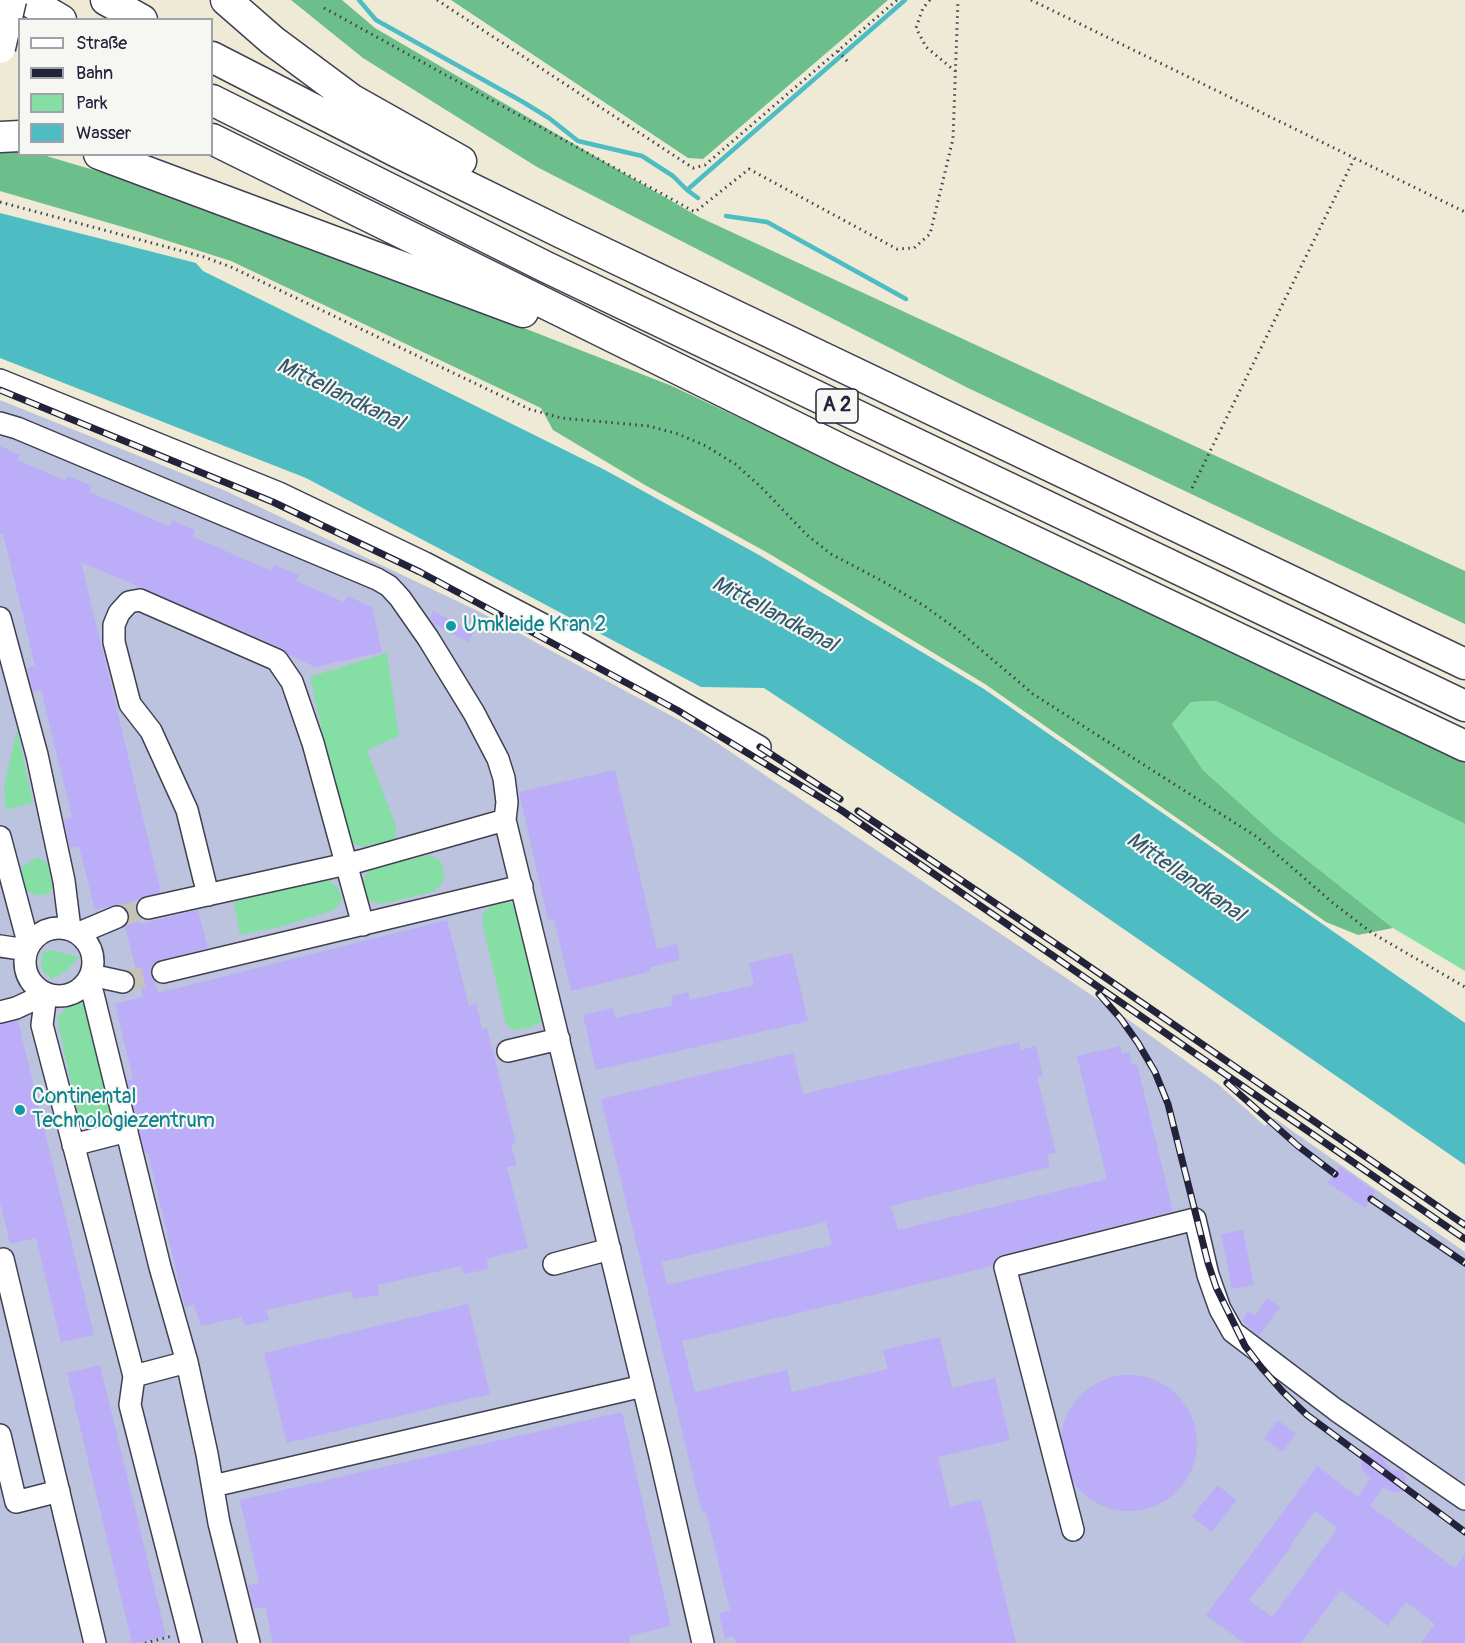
<!DOCTYPE html>
<html>
<head>
<meta charset="utf-8">
<style>
	body { margin:0 }
	#map { position:relative; width:1465px; height:1643px; overflow:hidden; background:#eeead6; font-family:Pangolin,sans-serif }
	canvas { display:block }
	.legend { position:absolute; left:18px; top:18px; width:195px; height:138px; box-sizing:border-box; background:#f6f6f2; border:2px solid #a1a1a9; margin:0; padding:8px 10px; list-style:none; font-size:18px; color:#22223b }
	.legend li { display:flex; align-items:center; gap:12px; height:30px }
	.legend b { width:30px; border:2px solid #a1a1a9 }
</style>
</head>
<body>
<div id="map">
<canvas width="1465" height="1643"></canvas>
<ul class="legend">
<li><b style="height:8px;background:#fff"></b>Straße</li>
<li><b style="height:8px;background:#22223b"></b>Bahn</li>
<li><b style="height:16px;background:#85dfa5"></b>Park</li>
<li><b style="height:16px;background:#4dbcc3"></b>Wasser</li>
</ul>
</div>
<script>
const context = document.querySelector('canvas').getContext('2d');
context.lineJoin = 'round';
function paint(path, color) {
  context.fillStyle = color;
  context.fill(path, 'evenodd');
}
function poly(rows) {
  const path = new Path2D();
  for (const r of rows) {
    if (r.length === 3) {
      path.moveTo(r[0] + r[2], r[1]);
      path.arc(r[0], r[1], r[2], 0, 2 * Math.PI);
      continue;
    }
    path.moveTo(r[0], r[1]);
    for (let i = 2; i < r.length; i += 2) path.lineTo(r[i], r[i + 1]);
  }
  return path;
}
function trace(path, color, width, dash) {
  context.strokeStyle = color;
  context.lineWidth = width;
  context.lineCap = dash ? 'butt' : 'round';
  context.setLineDash(dash || []);
  context.stroke(path);
}
function write(font, color, halo, rows, align = 'center') {
  context.font = font + ' Pangolin,sans-serif';
  context.lineWidth = 4.5;
  context.setLineDash([]);
  context.textBaseline = 'middle';
  context.strokeStyle = halo;
  context.fillStyle = color;
  for (const [text, x, y, turn = 0] of rows) {
    context.save();
    context.translate(x, y);
    context.rotate((+turn || 0) * Math.PI / 180);
    context.textAlign = isNaN(turn) ? turn : align;
    if (halo) context.strokeText(text, 0, 0);
    context.fillText(text, 0, 0);
    context.restore();
  }
}
paint(poly([
	[0,400,226,491,480,612,701,732,1130,1021,1218,1084,1265,1126,1274,1118,1465,1252,1465,1643,0,1643]
]), '#bcc3de');
paint(poly([
	[387,653,399,736,367,750,396,826,395,839,363,847,350,842,340,811,310,677],
	[1216,701,1465,824,1465,971,1393,928,1274,834,1203,770,1172,724,1191,702],
	[17,730,33,803,6,810,4,786],
	[430,855,441,862,445,875,440,886,432,892,382,904,369,900,363,888,365,875,372,868],
	[38,857,52,867,56,879,50,893,37,896,25,890,20,874,23,866],
	[327,879,339,889,342,901,334,910,279,927,240,935,234,902],
	[504,900,515,905,542,1021,530,1028,513,1030,506,1024,483,926,483,913,493,903],
	[53,950,79,957,67,970,52,979,43,972,41,962,42,953],
	[75,1003,88,1004,113,1113,103,1121,91,1123,78,1115,57,1018,66,1008]
]), '#85dfa5');
paint(poly([
	[291,0,342,0,375,28,699,217,1465,571,1465,624,968,388,537,167,363,58],
	[451,0,888,0,703,159,688,158],
	[19,152,20,154,43,155,124,179,391,276,672,386,1465,761,1465,824,1216,701,1191,702,1172,724,1203,770,1274,834,1393,928,1358,935,1326,922,985,684,768,553,645,485,553,430,541,408,231,261,140,232,0,191,0,153]
]), '#6cbe8a');
paint(poly([
	[0,213,196,263,203,271,605,470,759,555,984,689,1465,1023,1465,1165,1018,856,764,688,701,687,306,478,0,358]
]), '#4dbcc3');
trace(poly([
	[359,0,376,20,523,102,549,118,578,141,642,156,673,176,687,190,905,0],
	[687,190,698,198],
	[726,216,767,222,906,299]
]), '#4dbcc3', 4.5);
paint(poly([
	[0,446,20,455,17,460,66,481,68,476,92,486,90,492,169,526,172,520,195,530,193,537,272,571,275,565,299,575,296,581,344,602,347,596,372,607,382,652,315,667,289,655,282,648,81,562,161,892,134,900,136,911,140,924,198,910,208,948,159,960,151,965,151,976,155,982,158,993,447,920,469,1006,476,1004,482,1029,487,1028,516,1143,511,1145,517,1166,507,1167,528,1248,487,1259,488,1269,464,1274,461,1266,378,1285,379,1295,354,1299,351,1291,266,1310,269,1320,245,1326,241,1317,201,1326,194,1304,185,1307,148,1153,145,1154,127,1080,133,1079,115,1004,143,997,125,926,129,919,129,913,120,904,95,910,79,846,70,848,64,819,72,817,41,690,33,692,27,668,35,665,3,534,0,535],
	[433,611,474,632,468,642,434,624,430,618],
	[615,770,657,949,677,944,680,960,650,967,651,971,571,991,554,919,548,920,519,792],
	[792,953,808,1021,596,1070,583,1015,613,1008,615,1018,673,1005,671,996,688,992,690,1000,754,985,749,963],
	[18,1021,94,1335,61,1342,36,1238,10,1244,0,1201,0,1024],
	[1019,1042,1021,1050,1036,1046,1043,1076,1037,1077,1056,1153,1047,1155,1050,1167,891,1206,898,1230,1107,1179,1077,1056,1120,1046,1122,1054,1129,1052,1132,1065,1137,1064,1173,1211,1002,1255,996,1258,993,1266,682,1341,695,1392,787,1370,792,1392,888,1369,883,1350,940,1337,952,1388,995,1378,1010,1440,938,1457,950,1507,981,1499,1016,1643,736,1643,734,1636,725,1638,719,1613,730,1610,706,1512,702,1513,601,1099,793,1053,803,1094],
	[826,1222,832,1245,667,1285,662,1262],
	[1340,1167,1376,1192,1365,1208,1328,1183],
	[1243,1230,1254,1285,1232,1289,1221,1234],
	[1267,1298,1280,1307,1259,1336,1242,1321,1248,1311,1255,1316],
	[468,1304,490,1394,287,1443,264,1353],
	[100,1365,166,1636,138,1643,132,1643,67,1373],
	[1129,1443,68],
	[622,1412,671,1626,629,1636,630,1643,273,1643,265,1607,254,1609,248,1585,259,1583,240,1500],
	[1278,1420,1296,1434,1282,1452,1264,1438],
	[1375,1452,1384,1458,1386,1465,1393,1471,1400,1470,1405,1475,1406,1482,1402,1491,1394,1493,1383,1487,1370,1506,1455,1568,1465,1554,1465,1643,1421,1643,1435,1624,1406,1602,1388,1626,1341,1590,1301,1643,1244,1643,1206,1615,1317,1466,1358,1497,1370,1479,1362,1470,1361,1464,1365,1456],
	[1315,1511,1338,1528,1272,1617,1249,1600,1293,1545,1291,1544],
	[1217,1485,1237,1500,1212,1532,1192,1517]
]), '#bbadf8');
trace(poly([
	[117,917,148,908],
	[123,982,163,972]
]), '#c5c2b7', 21, [21, 10]);
const minor = poly([
	[0,380,279,493,425,563,584,646,760,747],
	[0,423,17,428,377,579,389,586,400,598,428,638,474,713,498,759,504,778,507,802,505,820],
	[0,618,37,755,64,881,70,929],
	[0,837,29,946],
	[208,895,187,810,151,731,130,704,114,642,114,625,119,613,129,602,140,600,277,660,292,682,313,743,363,925],
	[148,908,360,861,505,820,659,1452,703,1643],
	[59,962,34],
	[79,933,117,917],
	[0,946,27,950],
	[163,972,522,886],
	[91,975,123,982],
	[87,982,93,994,160,1267,187,1362,207,1454,219,1523,249,1643],
	[46,994,42,1025,134,1376,130,1405,191,1643],
	[0,1012,16,1008,46,994],
	[508,1051,559,1039],
	[73,1145,127,1131],
	[0,1260,3,1259,95,1643],
	[554,1264,610,1249],
	[134,1376,187,1362],
	[0,1435,16,1502,59,1491],
	[213,1486,643,1386],
	[1073,1530,1005,1267,1195,1219,1208,1275,1220,1309,1233,1332,1336,1410,1465,1499]
]);
const highway = poly([
	[27,0,61,20],
	[106,0,142,20],
	[226,0,273,41,351,99,461,161],
	[212,57,397,152,562,233,1465,664],
	[212,100,546,267,1465,706],
	[0,137,20,136],
	[212,139,846,452,1465,746],
	[99,154,523,312]
]);
trace(minor, '#414052', 24);
trace(highway, '#414052', 33);
trace(poly([
	[437,0,693,168,705,165,897,0],
	[930,0,923,8,916,28,926,47,955,71],
	[1031,0,1465,212],
	[324,8,695,212,749,169,897,249,914,248,930,234,953,139,958,0],
	[838,51,848,62],
	[0,202,204,257,231,267,529,409,561,418,649,426,678,434,706,446,735,464,760,486,807,535,831,554,886,583,926,607,959,631,1033,694,1257,837,1333,903,1372,933,1465,987],
	[1192,488,1354,159],
	[145,1643,172,1636]
]), '#414052', 3, [1.5, 4.5]);
trace(minor, '#fff', 21);
trace(highway, '#fff', 30);
const rail = poly([
	[0,390,273,502,420,572,677,710,841,810,1465,1239],
	[760,747,840,799],
	[858,811,1074,956,1465,1225],
	[1099,994,1121,1019,1138,1043,1155,1072,1168,1104,1208,1263,1216,1287,1245,1346,1261,1367,1283,1392,1307,1415,1465,1532],
	[1227,1083,1298,1146,1335,1174],
	[1371,1199,1465,1263]
]);
trace(rail, '#22223b', 7);
trace(rail, '#f6f6f2', 4.5, [14]);
const highwayBridge = poly([
	[0,48,11,0]
]);
trace(highwayBridge, '#414052', 33, []);
trace(highwayBridge, '#fff', 30);
for (const [x, y, r, color] of [
	[451,626,6,"#0f9aa8"],
	[20,1110,6,"#0f9aa8"]
]) {
  const dot = new Path2D();
  dot.arc(x, y, r, 0, 2 * Math.PI);
  context.fillStyle = color;
  context.fill(dot);
  trace(dot, '#f6f6f2', 2);
}
for (const [x, y, w] of [
	[837,406,42]
]) {
  const box = new Path2D();
  box.roundRect(x - w / 2, y - 17, w, 34, 4.5);
  context.fillStyle = '#f6f6f2';
  context.fill(box);
  trace(box, '#22223b', 1.5);
}
write('bold 20px', '#22223b', null, [
	["A 2",837,406]
]);
write('21px', '#0d838f', '#f6f6f2', [
	["Umkleide Kran 2",463,626],
	["Continental",32,1098],
	["Technologiezentrum",32,1122]
], 'left');
write('italic 22px', '#31586b', '#f6f6f2', [
	["Mittellandkanal",340,395,26],
	["Mittellandkanal",774,615,28],
	["Mittellandkanal",1185,878,35]
]);
</script>
</body>
</html>
